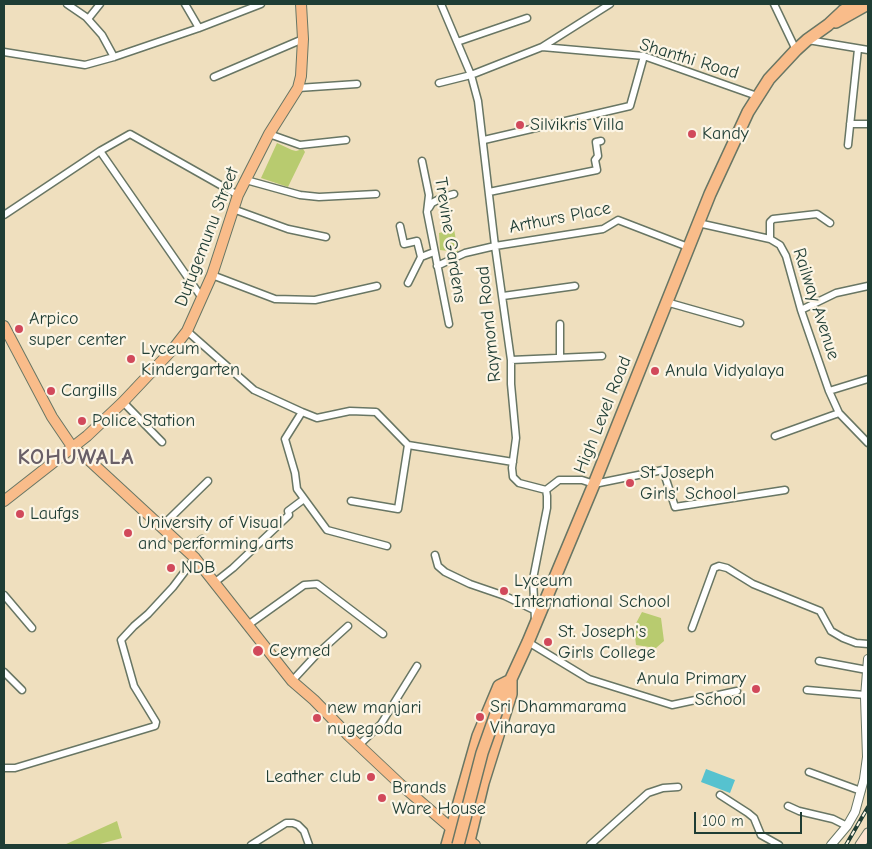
<!DOCTYPE html>
<html>
<head>
<meta charset="utf-8">
<style>
	body { margin:0 }
	#map { position:relative; width:872px; height:849px; overflow:hidden; background:#efdfbe; font-family:"Comic Neue",sans-serif }
	canvas { display:block }
	.frame { position:absolute; inset:0; border:5px solid #1f3d34; pointer-events:none }
	.scale { position:absolute; left:694px; top:812px; width:108px; height:22px; box-sizing:border-box; border:2px solid #1f3d34; border-top:0; padding-left:6px; font-size:15px; line-height:18px; white-space:nowrap; color:#1f3d34; -webkit-text-stroke:4px #fcf5e5; paint-order:stroke }
</style>
</head>
<body>
<div id="map">
<canvas width="872" height="849"></canvas>
<div class="frame"></div>
<div class="scale">100 m</div>
</div>
<script>
const context = document.querySelector('canvas').getContext('2d');
context.lineJoin = 'round';
function paint(path, color) {
  context.fillStyle = color;
  context.fill(path, 'evenodd');
}
function poly(rows) {
  const path = new Path2D();
  for (const r of rows) {
    path.moveTo(r[0], r[1]);
    for (let i = 2; i < r.length; i += 2) path.lineTo(r[i], r[i + 1]);
  }
  return path;
}
function trace(path, color, width, dash) {
  context.strokeStyle = color;
  context.lineWidth = width;
  context.lineCap = dash ? 'butt' : 'round';
  context.setLineDash(dash || []);
  context.stroke(path);
}
function write(font, color, halo, rows, align = 'center') {
  context.font = font + ' "Comic Neue",sans-serif';
  context.lineWidth = 4.5;
  context.setLineDash([]);
  context.textBaseline = 'middle';
  context.strokeStyle = halo;
  context.fillStyle = color;
  for (const [text, x, y, turn = 0] of rows) {
    context.save();
    context.translate(x, y);
    context.rotate((+turn || 0) * Math.PI / 180);
    context.textAlign = isNaN(turn) ? turn : align;
    if (halo) context.strokeText(text, 0, 0);
    context.fillText(text, 0, 0);
    context.restore();
  }
}
paint(poly([
	[277,143,292,150,296,151,303,149,305,152,288,187,261,178],
	[454,229,458,252,448,256,448,251,440,250,439,233],
	[642,612,661,618,664,641,656,648,636,645,634,627],
	[117,821,122,838,96,845,64,845]
]), '#b8cb6f');
paint(poly([
	[706,769,735,780,730,793,701,782]
]), '#56c2cf');
const minor = poly([
	[67,4,86,17,102,35,114,57],
	[185,4,199,28],
	[441,4,471,75,478,101,495,246,511,360,511,384,516,438,512,468,513,477,519,483,546,490,547,496,547,508,533,579,535,620],
	[610,4,542,47,644,56,757,96],
	[774,4,796,50],
	[88,19,100,4],
	[808,40,868,50],
	[457,42,527,18],
	[4,52,85,65,114,57,199,28,261,4],
	[214,77,303,39],
	[439,83,471,75,542,47],
	[298,88,357,84],
	[850,124,868,124],
	[269,134,300,145,346,140],
	[484,140,630,106,644,56],
	[848,145,858,49],
	[100,151,202,298],
	[422,161,429,195,427,212,449,324],
	[246,180,300,195,319,197,376,194],
	[489,192,597,170,595,160,598,156,596,142,601,141],
	[429,208,432,203,443,197,454,194],
	[233,209,288,229,326,237],
	[4,215,100,151,130,134,238,195],
	[698,223,770,239,780,245,786,256,801,310,829,391,839,413,868,443],
	[400,226,404,244,417,241,421,257],
	[770,239,770,222,773,219,817,214,830,223],
	[437,266,465,253,495,246,603,229,618,220,688,247],
	[212,275,275,299,315,300,377,286],
	[408,283,421,257,434,252],
	[503,296,575,286],
	[666,302,740,323],
	[801,310,836,293,868,286],
	[560,324,560,357],
	[187,331,254,390,302,412,317,418,350,411,376,412,408,445,513,462],
	[511,360,602,356],
	[829,391,868,379],
	[123,402,162,442],
	[302,412,285,439,295,473,297,489,327,530,387,546],
	[775,436,839,413],
	[546,490,559,480,582,480,594,484,663,470,675,507,785,490],
	[351,501,398,509,408,445],
	[161,527,208,481],
	[187,551,202,539],
	[435,555,438,566,445,572,470,584,505,596,534,610],
	[214,583,233,568,289,515,288,511,304,499],
	[4,595,32,628],
	[248,625,304,585,317,584,383,634],
	[692,628,714,568,719,566,727,568,753,584,820,611,831,631,843,638,856,643,868,644],
	[528,642,589,679,672,705,737,691],
	[819,661,867,670],
	[4,672,22,690],
	[292,681,316,655,348,626],
	[807,690,865,695],
	[359,745,381,724,417,666],
	[4,768,15,768,155,726,156,722,134,686,121,640,134,626,148,614,173,587,195,558],
	[809,772,861,791],
	[720,795,748,813,754,818,761,835,779,845],
	[788,806,799,811,833,819,847,826],
	[251,845,286,823,293,823,298,825,304,831,309,845],
	[590,845,648,793,663,788,678,787]
]);
const tertiary = poly([
	[831,845,847,826,855,812,864,779,867,757,865,697,868,659]
]);
const secondary = poly([
	[860,845,868,833]
]);
const primary = poly([
	[4,326,52,417,73,448,90,461,195,558,292,681,314,700,349,736,400,784,451,828,475,845],
	[4,501,87,436,123,402,173,349,187,331,212,275,238,195,269,134,298,88,301,76,303,39,301,4]
]);
const trunk = poly([
	[836,22,868,4],
	[499,705,528,642,594,484,710,194,748,112,769,79,796,50,807,40,828,25,843,11,854,4],
	[447,845,478,736,499,686,511,680,511,694,483,783,468,845]
]);
trace(minor, '#687664', 9);
trace(tertiary, '#687664', 10);
trace(secondary, '#687664', 11);
trace(primary, '#687664', 12);
trace(trunk, '#687664', 14);
trace(minor, '#fff', 6);
trace(tertiary, '#fff', 8);
trace(secondary, '#fde4d0', 9);
trace(primary, '#f9bc8a', 10);
trace(trunk, '#f9bc8a', 11);
const rail = poly([
	[846,845,868,807]
]);
trace(rail, '#1f3d34', 4);
trace(rail, '#fcf5e5', 2, [5.5]);
const trunkBridge = poly([
	[458,845,482,753,499,705]
]);
trace(trunkBridge, '#687664', 14, []);
trace(trunkBridge, '#f9bc8a', 11);
for (const [x, y, r, color] of [
	[520,125,5,"#d1495b"],
	[692,134,5,"#d1495b"],
	[19,329,5,"#d1495b"],
	[131,359,5,"#d1495b"],
	[655,371,5,"#d1495b"],
	[51,391,5,"#d1495b"],
	[82,421,5,"#d1495b"],
	[630,483,5,"#d1495b"],
	[20,514,5,"#d1495b"],
	[128,533,5,"#d1495b"],
	[171,568,5,"#d1495b"],
	[504,591,5,"#d1495b"],
	[548,642,5,"#d1495b"],
	[258,651,6,"#d1495b"],
	[756,689,5,"#d1495b"],
	[480,717,5,"#d1495b"],
	[317,718,5,"#d1495b"],
	[371,777,5,"#d1495b"],
	[382,798,5,"#d1495b"]
]) {
  const dot = new Path2D();
  dot.arc(x, y, r, 0, 2 * Math.PI);
  context.fillStyle = color;
  context.fill(dot);
  trace(dot, '#fcf5e5', 2);
}
write('18px', '#1f3d34', '#fcf5e5', [
	["Shanthi Road",689,59,17],
	["Arthurs Place",560,218,-11],
	["Dutugemunu Street",207,237,-69],
	["Trevine Gardens",450,240,81],
	["Railway Avenue",816,304,72],
	["Raymond Road",489,324,-96],
	["High Level Road",603,415,-68]
]);
write('18px', '#1f3d34', '#fcf5e5', [
	["Silvikris Villa",530,125],
	["Kandy",702,134],
	["Arpico",29,319],
	["super center",29,340],
	["Lyceum",141,349],
	["Kindergarten",141,370],
	["Anula Vidyalaya",665,371],
	["Cargills",61,391],
	["Police Station",92,421],
	["St Joseph",640,473],
	["Girls' School",640,494],
	["Laufgs",30,514],
	["University of Visual",138,523],
	["and performing arts",138,544],
	["NDB",181,568],
	["Lyceum",514,581],
	["International School",514,602],
	["St. Joseph's",558,632],
	["Girls College",558,653],
	["Ceymed",269,651],
	["Anula Primary",746,679,"right"],
	["School",746,700,"right"],
	["Sri Dhammarama",490,707],
	["Viharaya",490,728],
	["new manjari",327,708],
	["nugegoda",327,729],
	["Leather club",361,777,"right"],
	["Brands",392,788],
	["Ware House",392,809]
], 'left');
context.letterSpacing = '1px';
write('bold 22px', '#695f67', '#fcf5e5', [
	["KOHUWALA",76,458]
]);
context.letterSpacing = '0px';
</script>
</body>
</html>
